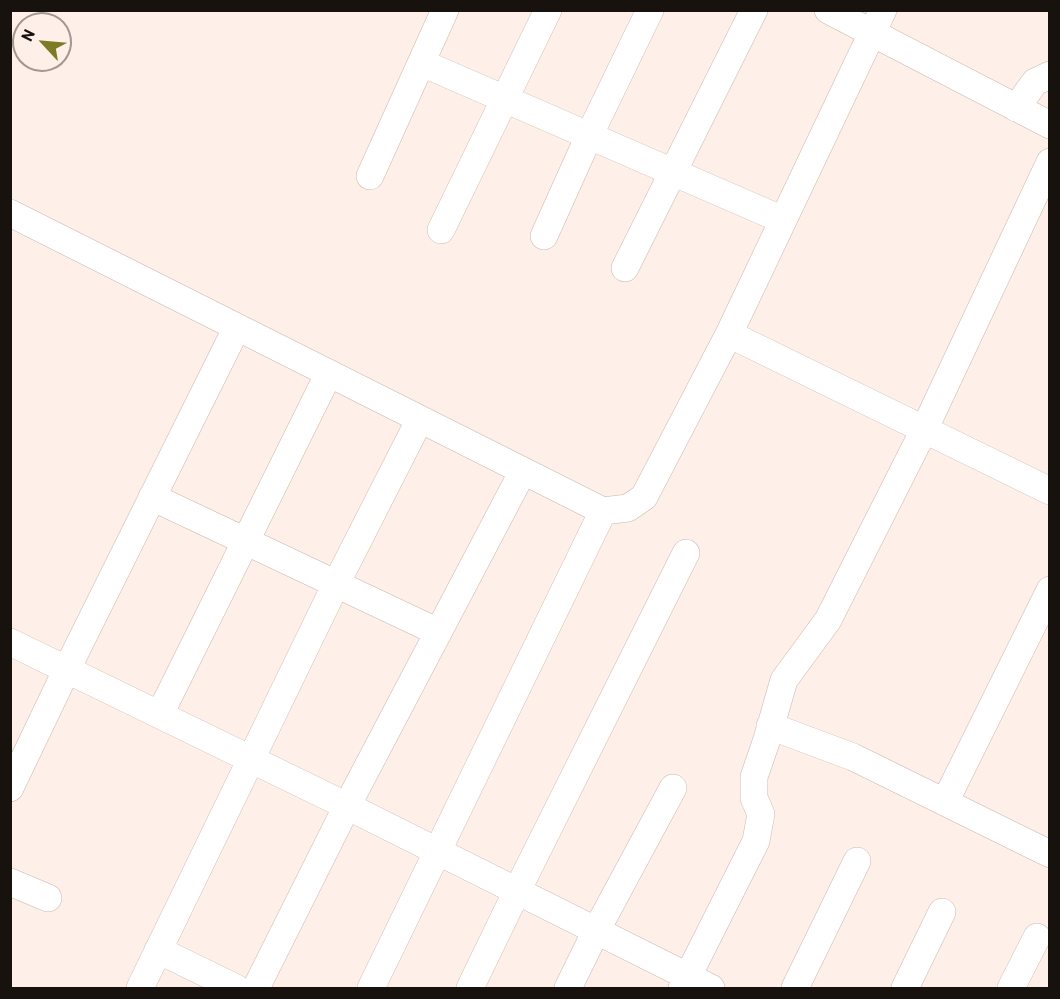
<!DOCTYPE html>
<html>
<head>
<meta charset="utf-8">
<style>
	body { margin:0 }
	#map { position:relative; width:1060px; height:999px; overflow:hidden; background:#feefe8; font-family:Barlow,sans-serif }
	canvas { display:block }
	.frame { position:absolute; inset:0; border:12px solid #18120e; pointer-events:none }
	.north { position:absolute; left:12px; top:12px; width:60px; height:60px; box-sizing:border-box; background:#feefe8; border:2px solid #a29791; border-radius:50%; rotate:296deg; font-size:16px; font-weight:700; line-height:24px; text-align:center; color:#18120e }
	.north::after { content:''; display:block; margin:auto; width:21px; height:27px; background:#7b7c25; clip-path:polygon(50% 0,100% 100%,50% 72%,0 100%) }
</style>
</head>
<body>
<div id="map">
<canvas width="1060" height="999"></canvas>
<div class="frame"></div>
<div class="north">N</div>
</div>
<script>
const context = document.querySelector('canvas').getContext('2d');
context.lineJoin = 'round';
function poly(rows) {
  const path = new Path2D();
  for (const r of rows) {
    path.moveTo(r[0], r[1]);
    for (let i = 2; i < r.length; i += 2) path.lineTo(r[i], r[i + 1]);
  }
  return path;
}
function trace(path, color, width, dash) {
  context.strokeStyle = color;
  context.lineWidth = width;
  context.lineCap = dash ? 'butt' : 'round';
  context.setLineDash(dash || []);
  context.stroke(path);
}
const minor = poly([
	[828,10,1050,125],
	[422,63,783,220],
	[1016,108,1035,82,1050,75],
	[370,176,445,10],
	[10,213,603,511,628,508,644,497,729,334,883,10],
	[441,230,548,10],
	[544,236,589,136,650,10],
	[625,268,754,10],
	[729,334,1050,491],
	[152,497,438,632],
	[10,642,347,806,711,988],
	[160,714,329,373],
	[770,726,853,757,1050,854],
	[10,788,67,669,237,327],
	[945,802,1050,590],
	[10,882,48,898],
	[158,950,236,988],
	[140,988,336,584,420,419],
	[256,988,347,806,523,471],
	[371,988,603,511],
	[470,988,517,891,686,553],
	[568,988,596,931,673,788],
	[682,988,756,841,761,814,754,798,754,777,767,739,784,680,828,620,924,430,1050,162],
	[795,988,857,861],
	[905,988,942,912],
	[1011,988,1037,937]
]);
trace(minor, '#c9b7ae', 28);
trace(minor, '#fff', 27);
</script>
</body>
</html>
